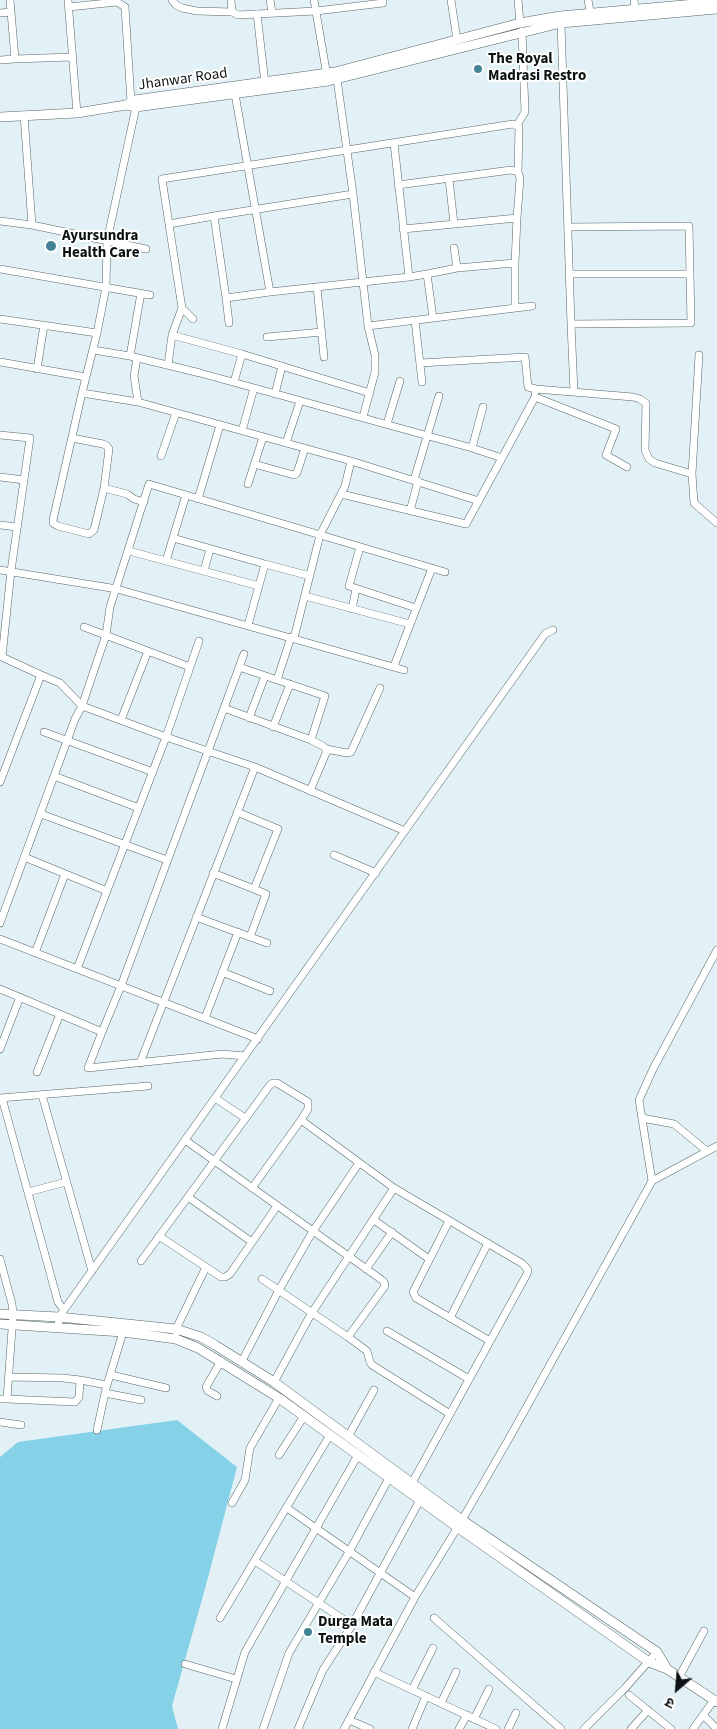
<!DOCTYPE html>
<html>
<head>
<meta charset="utf-8">
<style>
	body { margin:0 }
	#map { position:relative; width:717px; height:1729px; overflow:hidden; background:#e1f1f6; font-family:"Source Sans 3","Noto Sans Devanagari",sans-serif }
	canvas { display:block }
	.north { position:absolute; left:652px; top:1664px; width:50px; height:50px; -webkit-text-stroke:4px #fff; paint-order:stroke; rotate:207deg; font-size:14px; font-weight:700; line-height:20px; text-align:center; color:#0c1213 }
	.north::after { content:''; display:block; margin:auto; width:18px; height:22px; background:#0c1213; clip-path:polygon(50% 0,100% 100%,50% 72%,0 100%) }
</style>
</head>
<body>
<div id="map">
<canvas width="717" height="1729"></canvas>
<div class="north">उ</div>
</div>
<script>
const context = document.querySelector('canvas').getContext('2d');
context.lineJoin = 'round';
function paint(path, color) {
  context.fillStyle = color;
  context.fill(path, 'evenodd');
}
function poly(rows) {
  const path = new Path2D();
  for (const r of rows) {
    path.moveTo(r[0], r[1]);
    for (let i = 2; i < r.length; i += 2) path.lineTo(r[i], r[i + 1]);
  }
  return path;
}
function trace(path, color, width, dash) {
  context.strokeStyle = color;
  context.lineWidth = width;
  context.lineCap = dash ? 'butt' : 'round';
  context.setLineDash(dash || []);
  context.stroke(path);
}
function write(font, color, halo, rows, align = 'center') {
  context.font = font + ' "Source Sans 3",sans-serif';
  context.lineWidth = 4;
  context.setLineDash([]);
  context.textBaseline = 'middle';
  context.strokeStyle = halo;
  context.fillStyle = color;
  for (const [text, x, y, turn = 0] of rows) {
    context.save();
    context.translate(x, y);
    context.rotate((+turn || 0) * Math.PI / 180);
    context.textAlign = isNaN(turn) ? turn : align;
    if (halo) context.strokeText(text, 0, 0);
    context.fillText(text, 0, 0);
    context.restore();
  }
}
paint(poly([
	[177,1420,237,1467,206,1585,172,1706,178,1729,0,1729,0,1457,18,1442]
]), '#84d1e8');
const minor = poly([
	[10,0,15,59,72,57],
	[68,0,77,113],
	[172,0,176,5,182,8,197,11,232,12],
	[231,0,232,12,238,15,316,11,383,3,383,0],
	[270,0,272,13],
	[314,0,327,76],
	[451,0,457,40],
	[518,0,520,23],
	[588,0,591,17],
	[634,0,635,9],
	[69,7,117,2,125,7,131,102],
	[0,13,11,12],
	[257,14,265,83],
	[561,23,571,324,691,323,689,226,568,227],
	[0,60,15,59],
	[337,79,353,194,368,326],
	[235,94,270,292,409,277],
	[24,115,32,225],
	[517,125,525,112,522,31],
	[394,143,409,277,427,274,433,318],
	[449,179,454,224],
	[398,185,511,170,518,172,520,178,517,218],
	[0,221,32,225,146,249],
	[169,224,214,216],
	[403,229,517,218,515,263],
	[454,248,457,268],
	[0,269,150,295],
	[427,274,457,268,515,263,515,308],
	[570,274,690,274],
	[317,287,324,357],
	[270,292,226,298,214,216,353,194],
	[226,298,229,323],
	[182,308,162,179,513,124,519,127,518,172],
	[0,319,97,333,82,393],
	[415,320,422,382],
	[571,324,574,392],
	[97,333,106,287,107,241,136,107],
	[172,335,242,354,370,393],
	[267,337,322,332],
	[93,350,130,356,200,373,472,448,502,458,535,397,616,429,606,455,627,467],
	[130,356,141,293],
	[137,358,134,376,138,402],
	[0,362,86,377],
	[420,363,525,357,528,387,536,389,535,392],
	[168,365,172,335,182,308,193,319],
	[37,369,44,325],
	[234,382,242,354],
	[536,389,633,397,640,399,646,403,645,450,649,459,655,463,692,474,694,503,717,523],
	[275,394,282,366],
	[363,417,375,372,375,355,368,326,532,306],
	[387,424,400,381],
	[242,431,254,388],
	[0,435,30,438,11,571,2,657,41,675],
	[72,438,103,444,107,446,109,449,104,488,94,530,89,534,58,526,53,523,53,520,82,393,138,402,351,461],
	[286,443,300,401],
	[472,448,483,407],
	[161,456,176,413],
	[254,464,294,475,297,473,305,448],
	[692,474,699,355],
	[0,477,24,480],
	[414,480,439,396],
	[248,484,263,437],
	[104,488,127,494,134,499,144,502],
	[341,494,466,524,502,458],
	[198,499,220,425],
	[410,511,418,481],
	[0,525,17,527],
	[173,538,265,564],
	[360,547,349,586,416,608],
	[129,551,259,586],
	[166,561,186,495],
	[0,570,117,589,404,670],
	[204,571,210,549],
	[305,596,410,624],
	[352,609,356,589],
	[248,625,265,564,310,576],
	[84,627,190,667],
	[294,638,320,535,345,486,351,461,479,501],
	[394,666,432,568],
	[277,680,291,637],
	[224,708,311,740,325,696,239,667],
	[249,718,265,676],
	[121,720,148,651],
	[273,727,290,684],
	[44,732,153,772],
	[326,749,347,753,351,752,380,688],
	[54,776,139,808],
	[0,782,41,675,60,683,82,706,166,737,255,767,405,831],
	[310,791,326,753,326,749,323,746,311,740],
	[41,814,167,860],
	[334,855,376,873],
	[24,857,107,891],
	[213,873,254,889,278,829,237,812],
	[196,917,250,937,266,894,254,889],
	[0,923,75,719,82,706,106,635,110,607,149,484,445,572],
	[250,937,267,943],
	[0,939,258,1039],
	[717,950,653,1069,639,1100,652,1181,717,1146],
	[35,953,65,874],
	[77,969,166,737,199,641],
	[222,972,270,991],
	[0,989,102,1032,121,986,244,654],
	[205,1018,238,932],
	[102,1032,88,1068,222,1054,245,1056],
	[0,1049,20,997],
	[140,1063,255,767],
	[37,1072,60,1014],
	[42,1095,92,1271],
	[0,1098,148,1086],
	[2,1098,58,1302,64,1310],
	[215,1098,245,1118],
	[642,1118,674,1124,707,1151],
	[185,1140,382,1280,384,1282,385,1286,348,1337,262,1279],
	[252,1188,301,1120,394,1188,311,1314,274,1382],
	[394,1188,523,1264,528,1270,527,1274,412,1483],
	[28,1192,66,1182],
	[188,1197,252,1242],
	[374,1220,429,1259],
	[449,1221,413,1292,416,1298,490,1341],
	[159,1236,221,1277,225,1277,230,1274,277,1206],
	[0,1259,12,1304,13,1315,7,1399,0,1399],
	[141,1261,270,1085,273,1083,277,1083,308,1102,308,1109,301,1120],
	[366,1269,392,1232],
	[450,1318,488,1243],
	[58,1327,59,1317,64,1310,545,634,553,630],
	[387,1331,469,1379],
	[176,1332,176,1329,206,1267],
	[348,1337,367,1351,370,1362,372,1365,450,1414],
	[242,1361,279,1290,313,1231,359,1163],
	[111,1375,166,1388],
	[9,1377,63,1378,80,1380,107,1385,105,1393,141,1400],
	[107,1385,123,1332],
	[217,1396,208,1391,206,1387,221,1361],
	[7,1399,75,1402,79,1397,80,1380],
	[0,1422,21,1425],
	[97,1430,105,1393],
	[348,1437,374,1390],
	[279,1455,304,1416],
	[232,1503,245,1480,250,1448,279,1398],
	[287,1508,415,1597],
	[255,1561,352,1625],
	[220,1618,330,1435],
	[434,1618,561,1729],
	[185,1664,236,1679],
	[374,1672,496,1729],
	[679,1677,704,1631],
	[412,1690,433,1648],
	[629,1695,671,1729],
	[441,1703,456,1672],
	[703,1715,717,1729],
	[474,1719,489,1689],
	[349,1720,370,1729],
	[222,1729,245,1652,358,1455],
	[263,1729,289,1653,349,1552,389,1478],
	[298,1729,323,1670,352,1625,420,1500],
	[344,1729,415,1597,462,1520,511,1435,652,1181],
	[412,1729,426,1696],
	[459,1729,467,1715],
	[508,1729,516,1713],
	[584,1729,625,1688,657,1652],
	[631,1729,648,1710],
	[693,1729,714,1700]
]);
const tertiary = poly([
	[126,105,135,100,335,72,520,23,560,16,717,2],
	[0,117,77,113,126,105,136,107,328,81,561,23,717,9]
]);
const secondary = poly([
	[0,1314,59,1317,176,1329,201,1337,215,1345,274,1382,462,1520,657,1652,667,1669],
	[0,1324,123,1332,176,1339,198,1348,279,1398,457,1527,649,1662,667,1669,717,1702]
]);
trace(minor, '#58666a', 8);
trace(tertiary, '#58666a', 10);
trace(secondary, '#58666a', 10);
trace(minor, '#fff', 7);
trace(tertiary, '#fff', 9);
trace(secondary, '#fff', 9);
for (const [x, y, r, color] of [
	[478,69,5,"#428395"],
	[51,246,6,"#428395"],
	[308,1632,5,"#428395"]
]) {
  const dot = new Path2D();
  dot.arc(x, y, r, 0, 2 * Math.PI);
  context.fillStyle = color;
  context.fill(dot);
  trace(dot, '#fff', 2);
}
write('bold 15px', '#0c1213', '#fff', [
	["The Royal",488,60],
	["Madrasi Restro",488,77],
	["Ayursundra",62,237],
	["Health Care",62,254],
	["Durga Mata",318,1623],
	["Temple",318,1640]
], 'left');
write('15px', '#0c1213', '#fff', [
	["Jhanwar Road",183,80,-8]
]);
</script>
</body>
</html>
